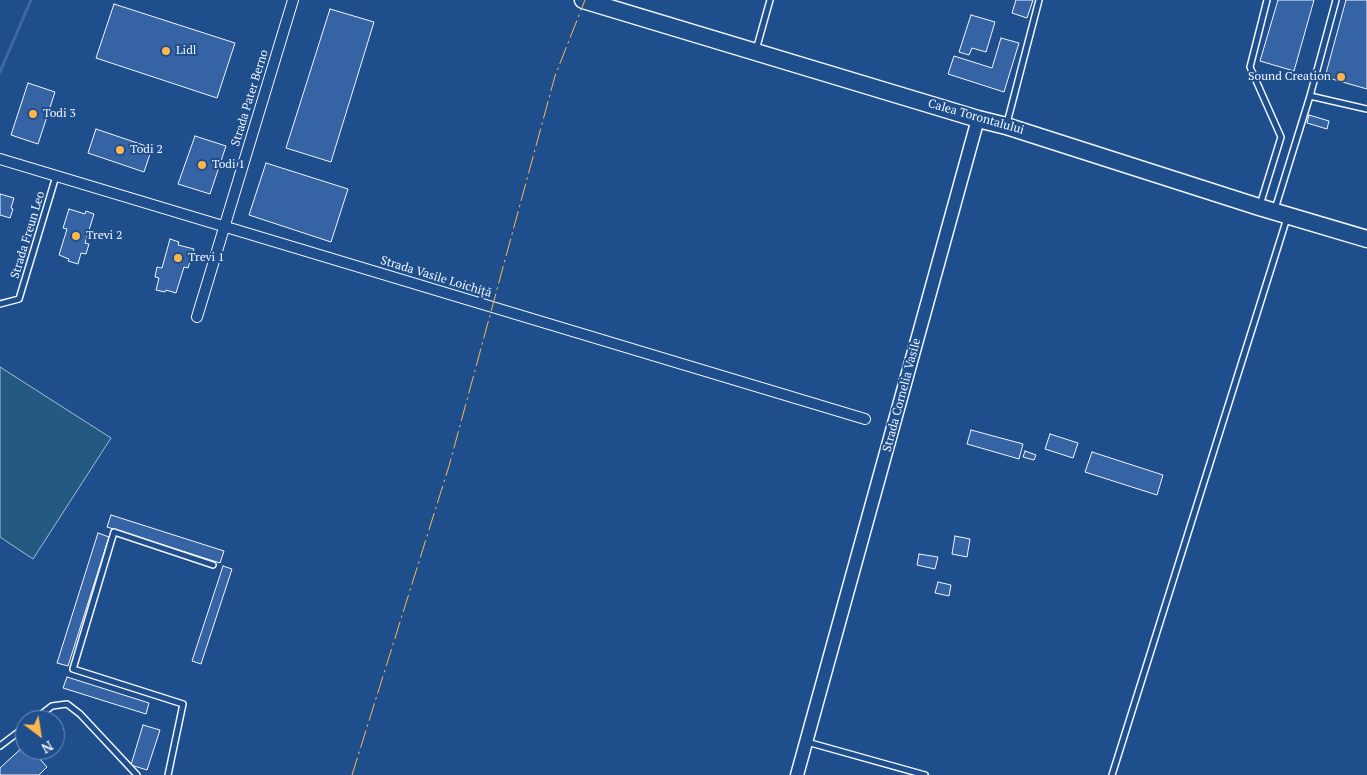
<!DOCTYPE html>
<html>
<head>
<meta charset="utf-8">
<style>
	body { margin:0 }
	#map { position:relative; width:1367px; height:775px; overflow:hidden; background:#1f4e8c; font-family:"PT Serif",serif }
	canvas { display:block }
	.north { position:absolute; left:15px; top:710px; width:50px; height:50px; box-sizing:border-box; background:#1f4e8c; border:1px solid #7391ba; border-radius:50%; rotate:149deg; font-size:14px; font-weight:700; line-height:20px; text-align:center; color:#f2f6ff }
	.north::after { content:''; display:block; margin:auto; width:18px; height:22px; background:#ffb74d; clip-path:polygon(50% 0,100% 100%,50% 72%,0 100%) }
</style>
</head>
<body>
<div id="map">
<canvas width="1367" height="775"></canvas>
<div class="north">N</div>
</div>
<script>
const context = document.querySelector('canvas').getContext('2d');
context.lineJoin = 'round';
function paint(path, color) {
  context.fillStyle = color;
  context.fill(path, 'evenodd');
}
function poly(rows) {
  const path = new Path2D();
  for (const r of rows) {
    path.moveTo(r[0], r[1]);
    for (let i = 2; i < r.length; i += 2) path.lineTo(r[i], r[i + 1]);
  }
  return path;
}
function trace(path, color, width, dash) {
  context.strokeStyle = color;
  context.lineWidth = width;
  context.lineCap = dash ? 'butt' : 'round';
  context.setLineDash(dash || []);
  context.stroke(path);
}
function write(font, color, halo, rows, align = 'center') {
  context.font = font + ' "PT Serif",serif';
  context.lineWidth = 4;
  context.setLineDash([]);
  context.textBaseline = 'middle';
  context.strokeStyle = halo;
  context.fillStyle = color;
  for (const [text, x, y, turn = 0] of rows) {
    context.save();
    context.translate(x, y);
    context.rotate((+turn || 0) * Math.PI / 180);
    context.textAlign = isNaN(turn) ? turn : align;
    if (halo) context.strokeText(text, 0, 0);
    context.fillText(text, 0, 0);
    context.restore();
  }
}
const green = poly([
	[0,367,111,438,33,559,0,537,0,367]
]);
paint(green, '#245a82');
trace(green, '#a8bbd7', 1);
trace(poly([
	[0,72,31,0]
]), '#3b69a3', 3);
const building = poly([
	[1016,0,1033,0,1027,18,1012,13,1016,0],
	[1278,0,1314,0,1294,71,1260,61,1278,0],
	[1346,0,1367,0,1367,89,1325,77,1346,0],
	[114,4,235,43,217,98,96,58,114,4],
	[330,9,374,22,331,162,286,148,330,9],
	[971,15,995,22,986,52,972,48,969,55,959,52,971,15],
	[1001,38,1019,43,1004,92,948,74,954,56,992,68,1001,38],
	[28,83,55,92,38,144,11,135,28,83],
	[1309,115,1329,121,1327,129,1307,123,1309,115],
	[96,129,152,148,144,172,88,153,96,129],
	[195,136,226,146,210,194,178,184,195,136],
	[266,163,348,189,331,242,249,215,266,163],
	[0,194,14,198,11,208,13,209,10,218,0,215,0,194],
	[69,209,85,214,86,211,94,214,85,243,89,244,86,254,81,253,78,264,68,261,69,259,59,255,67,229,63,228,69,209],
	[170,239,179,242,178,245,194,249,188,268,184,267,176,293,166,290,165,292,156,290,159,278,155,277,157,267,162,268,170,239],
	[971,430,1023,444,1019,459,967,444,971,430],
	[1050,434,1078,443,1073,458,1045,449,1050,434],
	[1025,451,1036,455,1034,460,1023,457,1025,451],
	[1092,452,1163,475,1157,495,1085,472,1092,452],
	[111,515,224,551,220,563,107,527,111,515],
	[98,533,109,537,68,666,57,663,98,533],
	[955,536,970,539,967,557,952,554,955,536],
	[919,554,938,557,935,569,917,565,919,554],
	[223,566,232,569,201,664,192,661,223,566],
	[938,582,951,585,949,596,935,593,938,582],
	[67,677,149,703,146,714,63,688,67,677],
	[143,725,160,730,147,770,131,765,143,725],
	[25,745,25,750,32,750,47,767,39,775,0,775,0,768,25,745]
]);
paint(building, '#3563a3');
trace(building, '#f2f6ff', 1);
const service = poly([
	[756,50,770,0],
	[1310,96,1336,0],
	[1007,123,1039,0],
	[1260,205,1281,137,1250,67,1267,0],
	[1275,209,1310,96,1367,109],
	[0,304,19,299,56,176],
	[34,720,52,706,67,704,80,714,137,775],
	[807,742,925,775],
	[0,746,25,727],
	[168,775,183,704,73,669,114,532,213,565],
	[1112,775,1287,218]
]);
const minor = poly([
	[0,159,865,419],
	[197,317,293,0]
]);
const tertiary = poly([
	[797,775,978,119]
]);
const primary = poly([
	[583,0,978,119,1006,126,1259,207,1367,239]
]);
trace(service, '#f2f6ff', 8);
trace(minor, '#f2f6ff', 12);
trace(tertiary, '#f2f6ff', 15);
trace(primary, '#f2f6ff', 19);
trace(service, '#1f4e8c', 5);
trace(minor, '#1f4e8c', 10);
trace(tertiary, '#1f4e8c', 12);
trace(primary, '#1f4e8c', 16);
trace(poly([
	[352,775,449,466,555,76,585,0]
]), '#ffb74d', 1, [18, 4, 2.5, 4]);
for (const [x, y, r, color] of [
	[166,51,5,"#ffb74d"],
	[1341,77,5,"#ffb74d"],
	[33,114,5,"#ffb74d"],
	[120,150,5,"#ffb74d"],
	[202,165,5,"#ffb74d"],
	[76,236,5,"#ffb74d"],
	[178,258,5,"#ffb74d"]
]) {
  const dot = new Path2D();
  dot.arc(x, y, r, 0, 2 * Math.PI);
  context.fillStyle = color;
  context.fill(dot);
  trace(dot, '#1f4e8c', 2);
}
write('12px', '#f2f6ff', '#1f4e8c', [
	["Lidl",176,51],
	["Sound Creation",1331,77,"right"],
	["Todi 3",43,114],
	["Todi 2",130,150],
	["Todi 1",212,165],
	["Trevi 2",86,236],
	["Trevi 1",188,258]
], 'left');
write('12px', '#f2f6ff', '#1f4e8c', [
	["Strada Pater Berno",250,98,-73],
	["Calea Torontalului",976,117,16],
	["Strada Freun Leo",28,235,-73],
	["Strada Vasile Loichiță",436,277,17],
	["Strada Cornelia Vasile",902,395,-75]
]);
</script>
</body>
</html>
